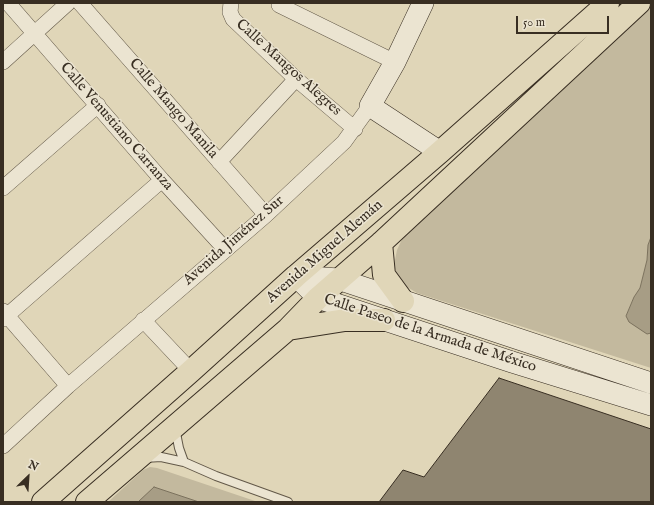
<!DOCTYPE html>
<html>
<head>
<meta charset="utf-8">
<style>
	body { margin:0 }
	#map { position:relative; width:654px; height:505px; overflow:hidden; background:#e0d6b8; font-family:"IM FELL English",serif }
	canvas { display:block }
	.frame { position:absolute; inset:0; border:4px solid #382e22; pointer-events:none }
	.north { position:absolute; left:8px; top:457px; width:40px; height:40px; -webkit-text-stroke:3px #ebe4d1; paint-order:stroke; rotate:25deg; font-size:11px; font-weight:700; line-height:16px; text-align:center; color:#382e22 }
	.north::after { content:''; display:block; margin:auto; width:14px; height:18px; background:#382e22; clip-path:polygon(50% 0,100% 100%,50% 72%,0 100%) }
	.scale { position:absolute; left:516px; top:16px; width:93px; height:18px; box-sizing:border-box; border:2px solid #382e22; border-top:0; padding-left:5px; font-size:12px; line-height:14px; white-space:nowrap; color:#382e22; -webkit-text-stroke:3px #ebe4d1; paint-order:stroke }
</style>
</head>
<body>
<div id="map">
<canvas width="654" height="505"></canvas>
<div class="frame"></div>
<div class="north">N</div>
<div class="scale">50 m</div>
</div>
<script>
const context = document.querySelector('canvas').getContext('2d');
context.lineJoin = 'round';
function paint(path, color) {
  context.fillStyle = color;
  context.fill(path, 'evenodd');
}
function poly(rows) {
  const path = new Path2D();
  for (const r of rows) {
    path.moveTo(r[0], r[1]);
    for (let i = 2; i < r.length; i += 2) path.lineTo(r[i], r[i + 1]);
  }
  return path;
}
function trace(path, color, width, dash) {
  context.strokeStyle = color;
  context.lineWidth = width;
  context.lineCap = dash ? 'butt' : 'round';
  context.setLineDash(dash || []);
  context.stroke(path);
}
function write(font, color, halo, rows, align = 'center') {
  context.font = font + ' "IM FELL English",serif';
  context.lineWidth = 3;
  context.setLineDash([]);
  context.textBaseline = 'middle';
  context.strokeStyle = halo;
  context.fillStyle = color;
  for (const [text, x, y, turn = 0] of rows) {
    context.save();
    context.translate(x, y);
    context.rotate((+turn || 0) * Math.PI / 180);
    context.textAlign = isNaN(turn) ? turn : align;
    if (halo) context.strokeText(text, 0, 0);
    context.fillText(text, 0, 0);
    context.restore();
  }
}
paint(poly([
	[651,7,651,237,648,245,647,260,640,288,634,297,626,316,647,334,651,333,651,368,417,293,407,287,398,279,394,265,397,250,403,237],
	[150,467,157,468,258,502,108,502,143,470]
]), '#c3b99e');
const water = poly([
	[651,237,651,333,647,334,629,322,626,316,634,297,640,288,647,260,648,245,651,237],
	[154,487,199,502,138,502,154,487]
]);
paint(water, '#a79d85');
trace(water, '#7b715d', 1);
const building = poly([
	[499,378,651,429,651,502,379,502,403,470,424,477,499,378]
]);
paint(building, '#8f8570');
trace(building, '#382e22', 1);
const lane = poly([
	[175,428,179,448,184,462],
	[145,458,161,457,184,462,216,476,288,502]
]);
const street = poly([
	[8,3,162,180,225,249],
	[80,3,266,215],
	[231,3,230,12,233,19,296,79,355,129],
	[279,5,395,62],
	[3,62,68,3],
	[219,162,296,79],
	[3,188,98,105],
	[3,311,68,386],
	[3,319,162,180],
	[143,320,191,371],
	[3,446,68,386,266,215,344,142,370,106]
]);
const secondary = poly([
	[423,3,395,62,370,106,440,152],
	[296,276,318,298,512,362,651,405],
	[296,276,338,279,651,383]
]);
const primary = poly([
	[381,243,384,275,403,301],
	[288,329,345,320,384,320],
	[43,502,191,371,296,276,440,152,608,3],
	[87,502,288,329,318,298,381,243,639,3]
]);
trace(lane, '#625848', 10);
trace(street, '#625848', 16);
trace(secondary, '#382e22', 22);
trace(primary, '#382e22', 24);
trace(lane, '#ebe4d1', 8);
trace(street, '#ebe4d1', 15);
trace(secondary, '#ebe4d1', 21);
trace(primary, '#e0d6b8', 22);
write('15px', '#382e22', '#ebe4d1', [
	["Calle Mangos Alegres",288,68,42],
	["Calle Mango Manila",173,109,49],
	["Calle Venustiano Carranza",116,127,49],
	["Avenida Jiménez Sur",234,241,-41],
	["Avenida Miguel Alemán",325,252,-41],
	["Calle Paseo de la Armada de México",430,334,18]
]);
</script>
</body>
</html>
